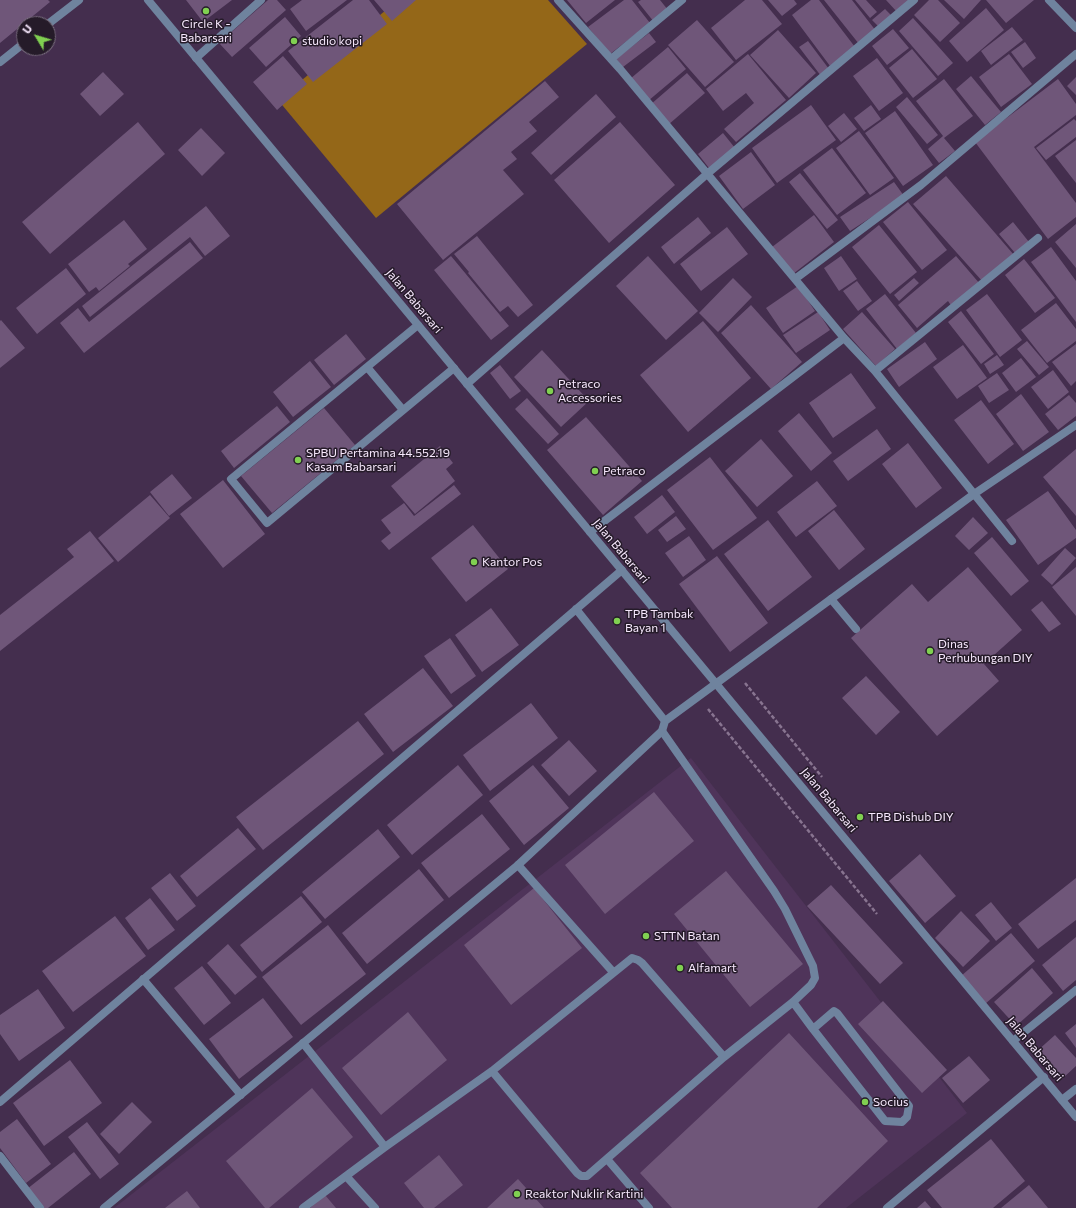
<!DOCTYPE html>
<html>
<head>
<meta charset="utf-8">
<style>
	body { margin:0 }
	#map { position:relative; width:1076px; height:1208px; overflow:hidden; background:#442e4e; font-family:Commissioner,sans-serif }
	canvas { display:block }
	.north { position:absolute; left:16px; top:16px; width:40px; height:40px; box-sizing:border-box; background:#251b29; border:1px solid #796d7e; border-radius:50%; rotate:308deg; font-size:11px; font-weight:700; line-height:16px; text-align:center; color:#f7e8fd }
	.north::after { content:''; display:block; margin:auto; width:14px; height:18px; background:#80d051; clip-path:polygon(50% 0,100% 100%,50% 72%,0 100%) }
</style>
</head>
<body>
<div id="map">
<canvas width="1076" height="1208"></canvas>
<div class="north">U</div>
</div>
<script>
const context = document.querySelector('canvas').getContext('2d');
context.lineJoin = 'round';
function paint(path, color) {
  context.fillStyle = color;
  context.fill(path, 'evenodd');
}
function poly(rows) {
  const path = new Path2D();
  for (const r of rows) {
    path.moveTo(r[0], r[1]);
    for (let i = 2; i < r.length; i += 2) path.lineTo(r[i], r[i + 1]);
  }
  return path;
}
function trace(path, color, width, dash) {
  context.strokeStyle = color;
  context.lineWidth = width;
  context.lineCap = dash ? 'butt' : 'round';
  context.setLineDash(dash || []);
  context.stroke(path);
}
function write(font, color, halo, rows, align = 'center') {
  context.font = font + ' Commissioner,sans-serif';
  context.lineWidth = 3;
  context.setLineDash([]);
  context.textBaseline = 'middle';
  context.strokeStyle = halo;
  context.fillStyle = color;
  for (const [text, x, y, turn = 0] of rows) {
    context.save();
    context.translate(x, y);
    context.rotate((+turn || 0) * Math.PI / 180);
    context.textAlign = isNaN(turn) ? turn : align;
    if (halo) context.strokeText(text, 0, 0);
    context.fillText(text, 0, 0);
    context.restore();
  }
}
paint(poly([
	[691,758,967,1113,846,1208,114,1208]
]), '#4f345a');
paint(poly([
	[398,0,548,0,587,44,376,218,278,100]
]), '#946718');
paint(poly([
	[0,0,48,0,50,2,0,43],
	[186,0,232,0,203,22],
	[268,0,277,0,286,10,232,57,219,43],
	[302,0,347,0,306,31,290,9],
	[353,0,369,0,387,24,313,82,288,51],
	[374,0,416,0,392,21],
	[567,0,615,0,586,23],
	[624,0,632,0,650,23,610,54,588,27],
	[641,0,660,0,668,10,654,22,638,2],
	[745,0,762,0,782,24,736,60,711,28],
	[768,0,794,0,797,4,782,16],
	[811,0,819,0,855,47,830,66,792,15],
	[824,0,852,0,876,31,859,44],
	[855,0,866,0,877,12,870,18],
	[886,0,909,0,897,12],
	[929,0,938,0,960,23,940,42,914,15],
	[944,0,981,0,964,19],
	[986,0,1034,0,1006,23],
	[986,8,1004,30,967,62,949,41],
	[885,9,892,16,879,27,872,20],
	[285,17,301,36,266,67,249,48],
	[913,18,953,63,938,76,899,31],
	[697,20,734,62,705,87,668,45],
	[1012,27,1023,40,991,65,981,51],
	[893,29,909,48,887,65,872,46],
	[778,30,816,73,789,98,750,55],
	[649,33,656,42,623,67,616,59],
	[808,41,829,69,821,76,799,47],
	[1025,42,1036,58,1023,68,1011,52],
	[668,47,686,69,648,101,630,79],
	[912,49,937,79,913,98,889,68],
	[748,54,786,100,736,142,724,129,754,103,746,93,723,111,706,89],
	[1009,54,1032,84,1001,107,979,77],
	[283,56,307,84,277,110,253,82],
	[877,58,903,93,879,111,853,76],
	[103,72,124,94,100,116,80,94],
	[687,73,705,93,668,125,650,105],
	[971,76,1001,112,985,125,956,89],
	[1076,77,1076,95,1067,86],
	[944,79,973,116,944,138,955,151,939,163,928,149,943,136,916,101],
	[1058,79,1076,104,1076,115,1034,147,1076,203,1076,217,1048,239,975,142],
	[545,81,559,97,529,122,537,131,511,152,517,159,503,170,524,194,443,260,397,204],
	[596,94,616,117,551,175,531,153],
	[907,97,938,135,927,144,896,107],
	[811,105,836,140,777,183,752,148],
	[871,105,881,119,864,131,854,118],
	[895,111,933,165,903,186,865,133],
	[844,113,857,129,841,142,828,126],
	[1074,119,1076,121,1076,137,1046,160,1036,148],
	[138,122,165,154,50,254,22,222],
	[620,122,675,185,609,243,554,180],
	[201,128,225,153,202,176,178,150],
	[859,131,894,178,870,195,836,148],
	[723,133,735,148,709,168,698,154],
	[1076,140,1076,183,1055,156],
	[832,148,866,193,837,215,803,170],
	[751,152,775,185,743,209,719,176],
	[800,173,838,220,827,229,789,182],
	[946,176,1014,255,983,282,913,204],
	[894,182,904,196,850,231,840,217],
	[908,202,947,250,922,270,883,222],
	[206,206,230,236,205,256,190,237,90,317,82,306],
	[814,215,834,242,793,274,772,247],
	[698,217,711,233,674,264,661,247],
	[124,220,147,249,128,264,130,266,99,291,96,287,89,292,68,264],
	[1013,222,1029,242,1015,253,999,234],
	[1076,224,1076,268,1055,242],
	[879,225,917,272,890,294,852,247],
	[727,227,748,254,701,291,680,264],
	[477,236,533,305,518,317,508,306,500,312,468,273,469,272,454,254],
	[190,242,203,258,84,353,60,323,78,308,89,322],
	[1051,247,1076,281,1076,322,1031,262],
	[451,256,509,326,491,340,434,270],
	[648,256,698,311,666,340,616,286],
	[841,256,857,279,839,291,824,268],
	[956,256,980,284,952,307,948,301,917,328,898,305],
	[1024,259,1055,298,1035,313,1005,275],
	[66,268,86,294,37,334,16,308],
	[733,278,752,297,718,332,699,313],
	[914,278,919,283,899,301,894,295],
	[857,281,872,301,858,311,843,291],
	[798,286,815,311,783,333,766,308],
	[885,294,916,333,897,349,866,309],
	[987,294,1022,340,1000,357,966,310],
	[1056,303,1076,329,1076,341,1047,363,1021,330],
	[751,305,802,362,771,389,721,333],
	[961,311,994,354,981,364,948,322],
	[818,312,830,330,796,353,783,335],
	[862,312,895,349,876,366,843,329],
	[1,320,25,348,0,368,0,321],
	[703,321,751,378,688,432,640,375],
	[346,334,366,359,334,385,314,360],
	[1027,341,1049,367,1039,375,1017,349],
	[925,342,937,359,899,387,887,369],
	[1076,344,1076,381,1071,386,1052,362],
	[963,345,987,378,957,399,933,367],
	[542,350,589,401,561,427,514,377],
	[997,355,1004,365,990,374,984,364],
	[1021,358,1036,377,1016,392,1002,373],
	[310,361,331,387,293,417,273,392],
	[500,365,521,391,510,399,490,373],
	[1053,370,1069,392,1048,409,1031,387],
	[851,373,876,408,833,438,809,403],
	[997,373,1009,390,989,403,978,386],
	[1021,394,1049,432,1023,451,996,414],
	[1069,395,1076,403,1076,416,1058,430,1045,414],
	[527,398,559,434,548,444,515,409],
	[981,400,1014,444,988,464,954,420],
	[277,406,290,422,234,468,221,451],
	[324,408,355,445,272,513,241,476],
	[799,413,832,453,811,471,778,431],
	[586,417,642,481,603,515,547,450],
	[877,429,891,449,848,481,833,461],
	[761,439,793,476,757,507,725,471],
	[908,443,942,488,916,508,882,464],
	[440,446,453,463,446,469,455,481,415,514,391,486],
	[1076,449,1076,516,1043,477],
	[710,457,757,518,713,550,667,490],
	[172,474,192,498,169,516,150,492],
	[223,480,265,534,223,568,180,514],
	[817,481,837,506,796,537,777,512],
	[454,485,461,494,389,550,381,541,391,533,381,520,404,503,414,516],
	[1048,491,1076,530,1076,538,1038,565,1006,520],
	[150,495,170,518,118,562,98,538],
	[662,495,675,512,647,534,634,517],
	[834,510,865,549,839,570,808,531],
	[676,516,686,529,667,542,658,530],
	[973,517,988,533,969,550,955,536],
	[768,520,812,577,768,611,724,554],
	[473,525,508,569,466,602,431,558],
	[90,531,114,561,0,651,0,615,74,557,67,549],
	[689,536,706,560,683,577,665,553],
	[992,537,1029,581,1011,596,974,553],
	[1065,548,1076,558,1052,585,1041,575],
	[717,556,768,623,730,652,679,584],
	[968,567,1022,630,984,664,999,681,937,736,851,638,912,584,928,602],
	[1076,567,1076,616,1052,587],
	[1042,601,1061,624,1049,632,1031,610],
	[491,608,519,645,482,672,455,635],
	[450,638,476,676,451,694,424,656],
	[423,668,453,706,393,752,364,714],
	[866,676,900,712,876,735,842,698],
	[531,703,558,738,490,791,463,755],
	[358,721,384,754,263,850,236,817],
	[569,740,597,771,569,796,541,765],
	[458,765,483,795,412,855,387,825],
	[533,765,569,808,524,845,489,801],
	[654,792,694,841,605,914,565,865],
	[482,814,510,849,449,898,421,863],
	[238,828,256,849,197,897,180,876],
	[378,829,400,857,325,919,302,892],
	[920,854,956,896,925,923,889,881],
	[419,869,444,900,367,964,342,933],
	[726,871,803,964,750,1007,674,914],
	[170,873,196,906,177,921,151,888],
	[1076,878,1076,920,1038,949,1018,924],
	[831,885,903,963,880,984,807,906],
	[534,888,582,948,511,1005,464,945],
	[301,896,322,922,262,972,240,945],
	[150,898,175,930,148,950,125,918],
	[991,902,1012,928,996,941,975,915],
	[961,911,990,941,963,967,935,938],
	[115,916,146,956,73,1012,42,971],
	[328,925,366,974,301,1025,262,977],
	[1011,933,1035,961,985,1004,961,976],
	[1076,937,1076,980,1063,991,1042,965],
	[228,944,257,977,235,995,207,963],
	[202,966,231,1003,204,1025,174,988],
	[1032,968,1053,993,1016,1026,994,1002],
	[38,989,65,1028,19,1061,0,1034,0,1015],
	[263,998,293,1037,239,1079,209,1039],
	[883,1001,947,1070,922,1093,858,1024],
	[408,1012,447,1060,381,1115,342,1068],
	[1076,1024,1076,1048,1065,1033],
	[789,1033,888,1141,817,1208,672,1208,640,1173],
	[1055,1035,1076,1058,1076,1066,1062,1079,1036,1052],
	[969,1056,990,1080,963,1103,942,1078],
	[70,1060,102,1103,44,1146,13,1103],
	[312,1088,353,1137,269,1208,265,1208,226,1161],
	[132,1102,152,1122,119,1154,100,1134],
	[17,1119,51,1164,26,1183,0,1148,0,1132],
	[87,1122,119,1164,100,1179,68,1137],
	[991,1139,1025,1181,993,1208,942,1208,927,1190],
	[74,1152,91,1174,48,1208,42,1208,27,1189],
	[439,1155,463,1185,434,1208,424,1208,404,1183],
	[518,1179,544,1208,487,1208],
	[1029,1185,1048,1208,1001,1208],
	[187,1191,200,1208,165,1208],
	[325,1195,336,1208,310,1208],
	[925,1201,931,1208,917,1208]
]), '#6f5679');
trace(poly([
	[745,683,822,777],
	[708,709,877,914]
]), '#887490', 2.5, [4, 2]);
trace(poly([
	[418,325,231,479,267,523,454,368],
	[367,367,403,410],
	[831,599,856,629],
	[518,865,613,972],
	[793,1002,813,1029,885,1121,902,1122,907,1117,909,1106,837,1013,834,1011,813,1029],
	[303,1043,385,1147],
	[492,1071,577,1173,581,1176,587,1176,724,1057,793,1002,811,985,815,978,813,966,785,909,774,891,662,731],
	[1062,1100,1076,1089],
	[607,1159,649,1208],
	[346,1176,375,1208],
	[303,1208,385,1147,492,1071,632,958,638,960,642,963,724,1057]
]), '#6f839e', 8);
trace(poly([
	[558,0,620,69,844,338,875,371,1012,541],
	[1049,0,1076,28],
	[48,24,79,0],
	[196,58,261,0],
	[611,59,682,0],
	[0,62,24,43],
	[795,279,921,185,1076,54],
	[875,371,1038,238],
	[467,384,707,174,914,0],
	[590,532,844,338],
	[576,609,665,721],
	[143,979,241,1095],
	[1013,1041,1076,990],
	[0,1102,622,570],
	[0,1156,40,1208],
	[104,1208,518,865,662,731,665,721,974,494,1076,425],
	[887,1208,1044,1077]
]), '#6f839e', 8);
trace(poly([
	[148,0,1076,1117]
]), '#6f839e', 8);
for (const [x, y, r, color] of [
	[206,11,4,"#80d051"],
	[294,41,4,"#80d051"],
	[550,391,4,"#80d051"],
	[298,460,4,"#80d051"],
	[595,471,4,"#80d051"],
	[474,562,4,"#80d051"],
	[617,621,4,"#80d051"],
	[930,651,4,"#80d051"],
	[860,817,4,"#80d051"],
	[646,936,4,"#80d051"],
	[680,968,4,"#80d051"],
	[865,1102,4,"#80d051"],
	[517,1194,4,"#80d051"]
]) {
  const dot = new Path2D();
  dot.arc(x, y, r, 0, 2 * Math.PI);
  context.fillStyle = color;
  context.fill(dot);
  trace(dot, '#251b29', 1.5);
}
write('12px', '#f7e8fd', '#251b29', [
	["Circle K -",206,24,"center"],
	["Babarsari",206,38,"center"],
	["studio kopi",302,41],
	["Petraco",558,384],
	["Accessories",558,398],
	["SPBU Pertamina 44.552.19",306,453],
	["Kasam Babarsari",306,467],
	["Petraco",603,471],
	["Kantor Pos",482,562],
	["TPB Tambak",625,614],
	["Bayan 1",625,628],
	["Dinas",938,644],
	["Perhubungan DIY",938,658],
	["TPB Dishub DIY",868,817],
	["STTN Batan",654,936],
	["Alfamart",688,968],
	["Socius",873,1102],
	["Reaktor Nuklir Kartini",525,1194]
], 'left');
write('12px', '#f7e8fd', '#251b29', [
	["Jalan Babarsari",414,301,50],
	["Jalan Babarsari",621,551,50],
	["Jalan Babarsari",829,800,50],
	["Jalan Babarsari",1035,1049,50]
]);
</script>
</body>
</html>
